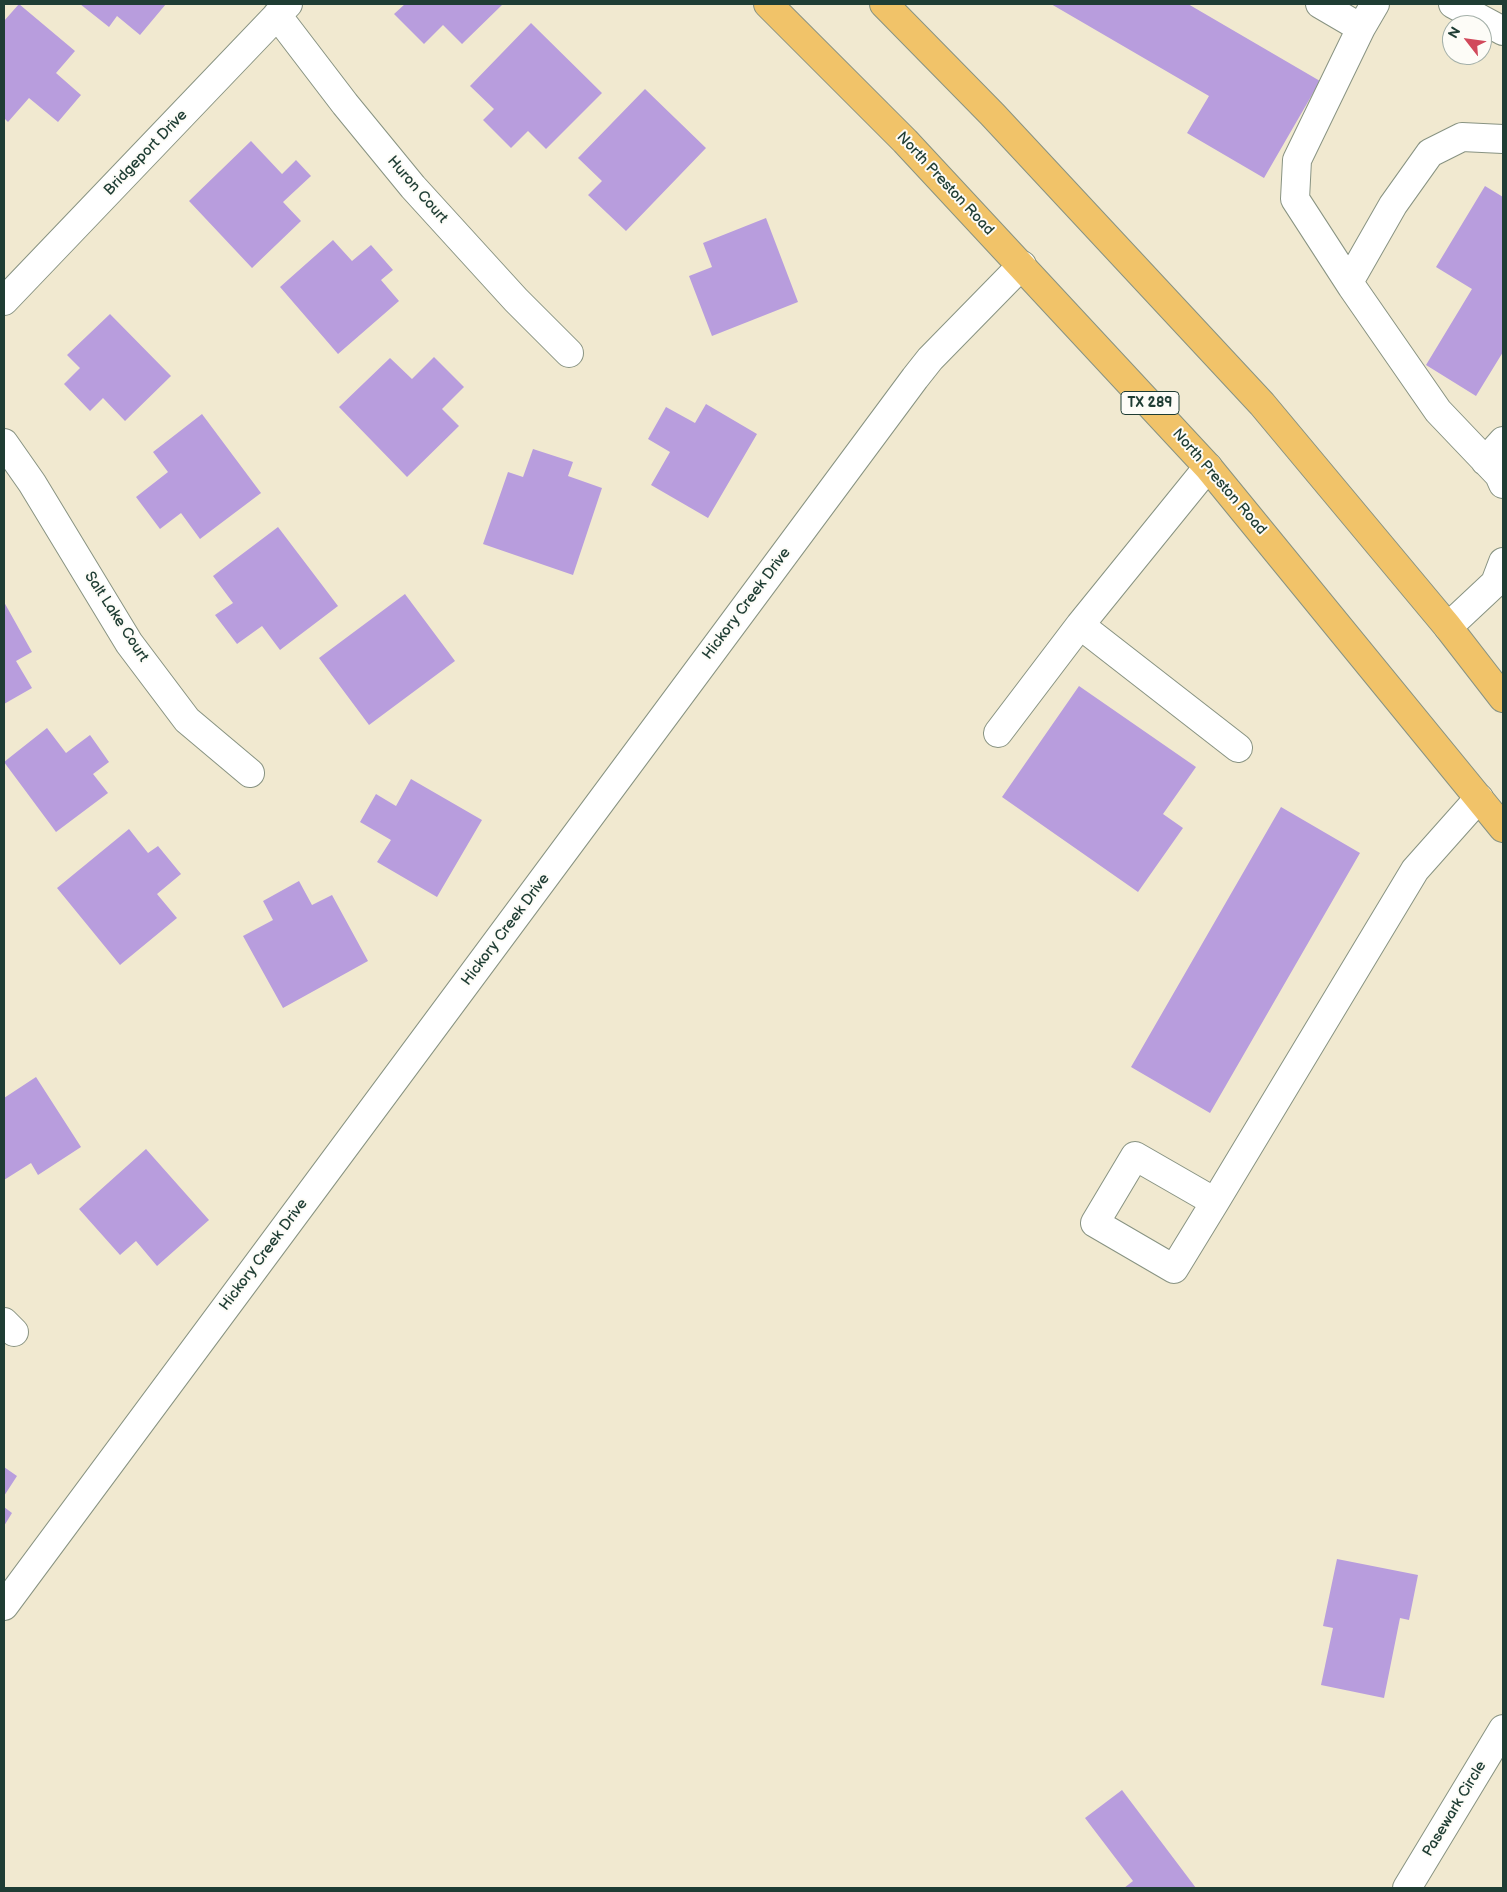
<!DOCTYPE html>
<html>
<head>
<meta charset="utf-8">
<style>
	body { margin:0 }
	#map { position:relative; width:1507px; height:1892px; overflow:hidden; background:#f1e9d0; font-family:"Balsamiq Sans",sans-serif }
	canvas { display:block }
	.frame { position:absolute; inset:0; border:5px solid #1f3d34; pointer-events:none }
	.north { position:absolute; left:1442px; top:15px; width:50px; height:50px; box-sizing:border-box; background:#fdfcf7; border:1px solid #a4b0a9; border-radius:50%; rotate:300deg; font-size:14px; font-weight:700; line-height:20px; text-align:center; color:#1f3d34 }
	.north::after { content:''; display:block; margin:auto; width:18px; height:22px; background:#d1495b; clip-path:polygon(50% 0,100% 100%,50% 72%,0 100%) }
</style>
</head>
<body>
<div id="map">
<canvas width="1507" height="1892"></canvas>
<div class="frame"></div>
<div class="north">N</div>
</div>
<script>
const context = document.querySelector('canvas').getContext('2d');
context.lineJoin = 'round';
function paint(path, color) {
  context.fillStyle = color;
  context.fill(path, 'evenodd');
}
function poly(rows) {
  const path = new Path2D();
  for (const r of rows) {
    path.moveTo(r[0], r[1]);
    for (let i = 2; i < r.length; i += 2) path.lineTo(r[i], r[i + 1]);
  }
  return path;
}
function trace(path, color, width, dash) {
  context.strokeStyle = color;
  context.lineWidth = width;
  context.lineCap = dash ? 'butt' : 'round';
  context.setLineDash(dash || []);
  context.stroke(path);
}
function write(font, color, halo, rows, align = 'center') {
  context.font = font + ' "Balsamiq Sans",sans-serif';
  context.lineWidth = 4;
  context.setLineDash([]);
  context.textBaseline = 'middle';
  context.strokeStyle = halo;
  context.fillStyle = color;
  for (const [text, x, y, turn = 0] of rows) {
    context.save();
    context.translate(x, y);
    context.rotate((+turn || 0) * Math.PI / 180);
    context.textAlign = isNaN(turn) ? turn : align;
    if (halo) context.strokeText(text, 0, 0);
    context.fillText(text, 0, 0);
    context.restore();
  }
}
paint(poly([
	[19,4,75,51,56,73,81,95,58,122,29,98,8,122,4,118,4,21],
	[80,4,166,4,140,35,117,16,109,27],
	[405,4,503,4,462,44,443,25,424,44,394,14],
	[1051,4,1188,4,1320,81,1264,178,1187,133,1209,96],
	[531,23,602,93,546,149,528,131,511,148,483,120,494,109,470,86],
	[645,89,706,148,626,231,588,195,602,181,578,158],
	[251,141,282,174,296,160,311,176,283,202,301,221,252,268,189,201],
	[1485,186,1503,197,1503,352,1476,396,1426,365,1472,289,1436,267],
	[766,218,798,302,712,336,689,276,712,267,703,243],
	[333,240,352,261,371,245,393,270,381,280,399,301,338,354,280,287],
	[110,314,171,376,125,421,103,398,90,411,64,384,80,368,67,355],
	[434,357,464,387,442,409,459,426,407,477,339,407,390,358,412,379],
	[706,404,757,434,708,518,651,485,670,452,648,439,666,407,695,423],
	[202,414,261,493,200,539,181,513,160,529,136,497,168,472,153,452],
	[533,449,573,462,568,476,602,488,573,575,483,544,508,472,523,477],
	[278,527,338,606,280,650,262,626,237,644,215,615,233,603,213,576],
	[405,594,455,661,369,725,319,658],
	[4,602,32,652,16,661,32,688,4,704],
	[1079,686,1196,767,1163,814,1183,828,1138,892,1002,797],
	[47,728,66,753,90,735,109,762,93,774,108,793,56,832,4,762],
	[411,779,482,820,437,897,377,862,391,840,360,822,376,794,396,806],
	[1281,807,1360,853,1210,1113,1131,1067],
	[129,829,148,853,158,846,181,874,157,894,177,918,120,965,57,888],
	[299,881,312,905,332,895,368,961,283,1008,243,936,273,920,263,901],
	[36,1077,81,1147,38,1175,31,1163,4,1180,4,1098],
	[146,1149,209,1220,157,1266,136,1241,120,1255,79,1209],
	[4,1467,17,1476,4,1496],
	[4,1507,12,1513,4,1526],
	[1337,1559,1418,1575,1409,1620,1400,1618,1384,1698,1321,1685,1333,1628,1323,1626],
	[1122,1790,1196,1888,1124,1888,1133,1881,1085,1818]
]), '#b89ddd');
const minor = poly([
	[1320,4,1361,28],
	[1375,4,1361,28,1297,160,1295,199,1352,287,1438,411,1499,475,1503,484],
	[1453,4,1503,31],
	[277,15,345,104,413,187,516,300,569,353],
	[1349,282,1393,205,1430,153,1462,137,1503,139],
	[4,301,288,4],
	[4,443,32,483,129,643,187,720,250,773],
	[1485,461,1503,441],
	[1080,625,1238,748],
	[1448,627,1495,583,1503,562],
	[998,733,1080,625,1208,467],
	[1215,1202,1135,1156,1095,1223,1174,1269,1215,1202,1415,870,1479,798],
	[4,1322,14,1332],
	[4,1606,915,378,930,359,1022,265],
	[1407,1888,1503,1729]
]);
const major = poly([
	[768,4,905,141,1208,467,1503,828],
	[884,4,992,114,1262,404,1448,627,1503,698]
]);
trace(minor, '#889382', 30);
trace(major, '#889382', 30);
trace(minor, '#fff', 28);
trace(major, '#f1c369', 28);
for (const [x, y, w] of [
	[1150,403,58]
]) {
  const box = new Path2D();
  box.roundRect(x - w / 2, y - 11.5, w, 23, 4);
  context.fillStyle = '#fdfcf7';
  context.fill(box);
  trace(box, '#1f3d34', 1);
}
write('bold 14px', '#1f3d34', null, [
	["TX 289",1150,403]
]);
write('15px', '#1f3d34', '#fdfcf7', [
	["Bridgeport Drive",146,153,-46],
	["North Preston Road",945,184,47],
	["Huron Court",417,190,49],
	["North Preston Road",1219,482,49],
	["Hickory Creek Drive",747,604,-53],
	["Salt Lake Court",116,617,57],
	["Hickory Creek Drive",506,930,-53],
	["Hickory Creek Drive",264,1255,-53],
	["Pasewark Circle",1455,1809,-59]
]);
</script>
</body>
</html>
